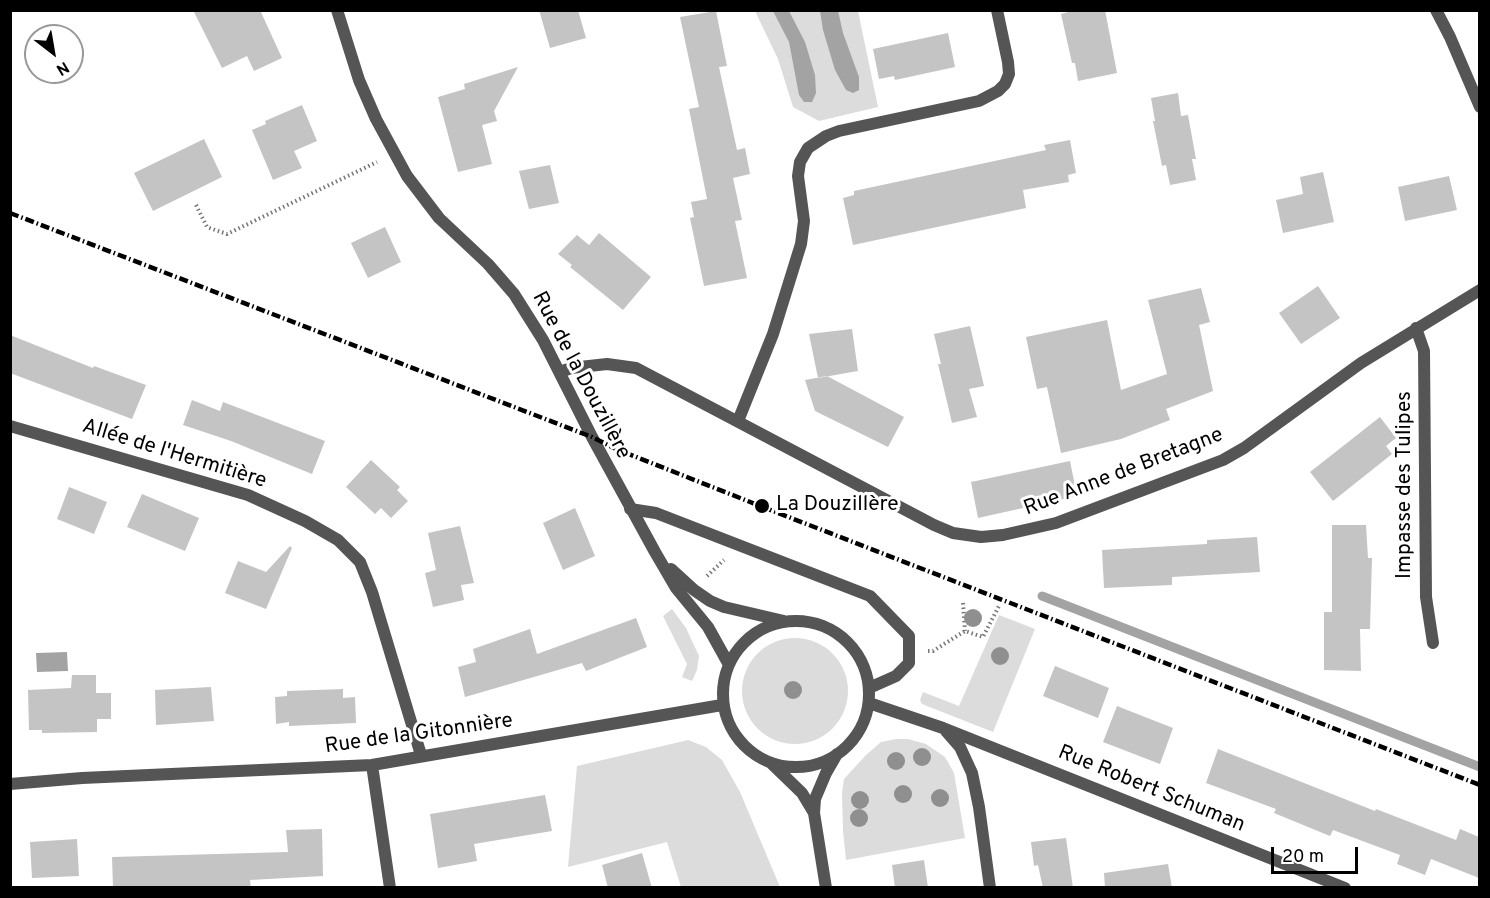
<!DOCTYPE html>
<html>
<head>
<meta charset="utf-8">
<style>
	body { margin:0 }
	#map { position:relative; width:1490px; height:898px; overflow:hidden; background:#fff; font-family:Overpass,sans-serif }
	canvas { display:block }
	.frame { position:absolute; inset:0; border:12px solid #000; pointer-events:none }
	.north { position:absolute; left:24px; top:24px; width:60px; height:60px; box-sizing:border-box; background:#fff; border:2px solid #999; border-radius:50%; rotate:149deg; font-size:16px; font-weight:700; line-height:24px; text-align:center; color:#000 }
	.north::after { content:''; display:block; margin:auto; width:21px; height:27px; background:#000; clip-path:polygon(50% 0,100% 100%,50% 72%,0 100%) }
	.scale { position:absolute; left:1271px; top:847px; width:87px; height:27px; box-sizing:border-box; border:3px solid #000; border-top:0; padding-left:8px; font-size:18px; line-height:21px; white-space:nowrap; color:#000; -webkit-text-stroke:4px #fff; paint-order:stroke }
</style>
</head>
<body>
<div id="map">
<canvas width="1490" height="898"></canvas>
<div class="frame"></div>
<div class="north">N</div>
<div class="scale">20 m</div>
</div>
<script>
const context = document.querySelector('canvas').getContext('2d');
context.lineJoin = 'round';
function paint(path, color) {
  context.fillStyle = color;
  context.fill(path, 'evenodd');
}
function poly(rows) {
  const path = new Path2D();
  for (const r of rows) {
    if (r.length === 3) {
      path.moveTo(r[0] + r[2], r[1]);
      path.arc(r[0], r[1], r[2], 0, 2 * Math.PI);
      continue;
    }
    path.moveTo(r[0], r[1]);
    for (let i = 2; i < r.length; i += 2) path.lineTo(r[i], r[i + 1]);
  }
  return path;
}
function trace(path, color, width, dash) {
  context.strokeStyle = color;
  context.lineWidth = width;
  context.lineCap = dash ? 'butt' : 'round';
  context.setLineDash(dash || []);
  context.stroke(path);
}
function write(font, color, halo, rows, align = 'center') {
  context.font = font + ' Overpass,sans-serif';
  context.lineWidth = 6;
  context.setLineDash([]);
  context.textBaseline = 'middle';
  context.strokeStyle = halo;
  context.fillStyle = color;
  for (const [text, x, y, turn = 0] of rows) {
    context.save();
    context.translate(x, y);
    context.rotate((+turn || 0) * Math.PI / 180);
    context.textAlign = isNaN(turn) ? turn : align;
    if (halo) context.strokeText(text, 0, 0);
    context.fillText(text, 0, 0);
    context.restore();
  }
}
paint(poly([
	[755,11,858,11,878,107,819,121,793,107,778,59],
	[672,609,686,628,699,656,697,670,692,681,682,677,687,664,663,616],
	[999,615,1035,629,993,732,922,704,920,700,923,692,959,706],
	[795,691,53],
	[896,739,908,739,926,744,945,757,954,773,965,838,846,860,843,831,842,793,844,779,866,755,881,742],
	[688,740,706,747,722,760,740,792,780,887,681,887,667,842,568,867,577,766]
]), '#dcdcdc');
paint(poly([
	[773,11,789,11,805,42,815,75,816,93,812,102,804,102,799,95,789,42],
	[820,11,838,11,843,33,859,77,859,90,853,93,846,90,835,70,823,30],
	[67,652,68,671,37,672,36,653]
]), '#a3a3a3');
trace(poly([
	[1042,596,1480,767]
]), '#a3a3a3', 9);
paint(poly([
	[193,10,260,10,282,58,254,71,247,56,222,68],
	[539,10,578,10,586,38,550,48],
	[1075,10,1105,10,1117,73,1078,81,1075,63,1072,63,1061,14],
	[716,11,727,66,719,67,737,150,745,148,750,174,733,178,742,220,735,221,747,278,704,286,690,218,694,217,691,202,707,199,689,109,699,107,680,17],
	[948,33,955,67,895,80,894,76,879,79,873,49],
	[518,67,494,111,497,121,482,125,492,164,458,172,438,97,465,89,464,84],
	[1178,93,1181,116,1188,115,1196,159,1192,159,1196,180,1170,185,1166,165,1162,166,1153,121,1155,121,1151,98],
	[302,105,317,141,294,151,302,168,273,180,252,130,266,124,265,121],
	[204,139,222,177,153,211,134,173],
	[1070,140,1076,173,1068,175,1069,182,1023,190,1026,208,853,245,843,198,854,195,854,191,1046,150,1044,145],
	[550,165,559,203,529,209,519,171],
	[1323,172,1334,222,1283,233,1276,200,1303,194,1300,177],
	[1449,176,1457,210,1405,221,1398,187],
	[385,227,401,262,368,278,351,243],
	[599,233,651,277,623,310,570,267,572,265,558,254,577,235,589,245],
	[1318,286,1340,318,1301,344,1279,313],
	[1201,288,1210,322,1199,325,1213,391,1166,409,1170,420,1121,439,1061,453,1047,387,1037,389,1026,337,1107,320,1121,390,1167,374,1148,300],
	[970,326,984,386,969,389,977,417,952,423,938,364,941,364,934,334],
	[852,329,858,371,818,378,809,334],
	[10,335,93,368,94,366,146,385,132,419,10,373],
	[827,376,904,417,888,447,815,411,805,380],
	[192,400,220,411,223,402,325,441,312,474,231,441,183,425],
	[1380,417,1396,438,1386,446,1392,454,1333,501,1310,472],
	[371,460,400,487,397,490,408,501,391,518,381,508,375,514,346,487],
	[1070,461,1077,496,978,518,971,482],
	[69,487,107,502,94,534,57,519],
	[142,494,199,518,185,551,127,527],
	[575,508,595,556,563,570,543,523],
	[1332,525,1366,525,1368,558,1372,558,1370,629,1360,629,1361,671,1324,670,1324,612,1332,612],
	[460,526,474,583,461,585,464,600,433,607,425,573,436,570,428,533],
	[1257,537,1260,572,1172,577,1172,585,1104,588,1102,550,1207,544,1207,540],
	[290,546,292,548,266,609,225,593,238,561,266,572],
	[636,618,647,647,586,671,582,663,465,697,458,667,476,662,473,649,530,629,537,654],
	[1055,666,1109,688,1098,718,1043,696],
	[72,675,96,675,96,693,111,693,111,719,97,719,97,732,42,733,42,730,29,730,28,690,71,688],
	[211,687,214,721,156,725,155,690],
	[343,689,343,698,355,697,356,723,289,726,289,722,276,724,275,697,287,696,287,691],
	[1117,706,1173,728,1160,764,1103,742],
	[1218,749,1375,811,1376,809,1456,840,1460,829,1479,837,1479,878,1431,859,1425,875,1397,864,1400,855,1333,830,1330,836,1274,813,1276,809,1206,783],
	[545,795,552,831,474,844,477,861,438,868,430,814],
	[322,829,323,876,250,880,251,888,113,888,112,857,288,852,286,830],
	[1066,838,1073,888,1043,888,1038,865,1034,866,1031,842],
	[77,839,79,876,32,878,30,842],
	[642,853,652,888,608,888,602,865],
	[924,860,928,888,895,888,892,865],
	[1168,864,1172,888,1105,888,1104,873]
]), '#c4c4c4');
trace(poly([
	[196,205,207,227,227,234,377,162],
	[707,576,724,560],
	[963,603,965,631],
	[928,651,933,651,965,631,983,637,1000,604]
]), '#777', 4, [1.5, 3]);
trace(poly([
	[630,509,656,513,870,596,909,636,909,663,896,676,869,688]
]), '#555', 12);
trace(poly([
	[337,10,359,80,376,119,407,176,439,218,488,264,514,294,543,340,592,437,655,552,676,588,708,627,728,663],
	[1436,10,1450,37,1480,107],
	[1416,328,1424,351,1426,597,1433,643],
	[560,372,571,368,607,364,636,368,934,525,953,533,981,537,1003,535,1056,523,1223,460,1244,448,1361,363,1480,290],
	[738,421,773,334,801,244,804,221,798,176,800,162,808,148,826,136,839,131,979,101,998,91,1005,84,1009,74,1008,62,997,10],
	[10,426,248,495,305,521,338,540,360,562,372,592,421,755],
	[671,569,694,590,710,601,724,607,784,621],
	[796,694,73],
	[869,703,943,728,1345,888],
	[946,731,960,747,972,773,979,807,990,888],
	[772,764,802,793,814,813],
	[372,765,390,888],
	[10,784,82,778,372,765,722,705],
	[826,888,814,813,815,799,826,773,837,754]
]), '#555', 12);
trace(poly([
	[10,213,592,437,616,449,773,511,1480,785]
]), '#000', 4.5, [9, 3, 1.5, 3]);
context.fillStyle = '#8f8f8f';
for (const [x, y] of [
	[973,618],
	[1000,656],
	[793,690],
	[922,757],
	[896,761],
	[903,794],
	[940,798],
	[860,800],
	[859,818]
]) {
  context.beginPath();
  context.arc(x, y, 9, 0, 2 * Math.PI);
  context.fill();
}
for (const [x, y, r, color] of [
	[762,506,8,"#000"]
]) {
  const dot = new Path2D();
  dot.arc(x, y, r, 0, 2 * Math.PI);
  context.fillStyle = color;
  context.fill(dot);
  trace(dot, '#fff', 2);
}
write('21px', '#000', '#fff', [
	["Rue de la Douzillère",580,376,62],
	["Allée de l'Hermitière",174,455,17],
	["Rue Anne de Bretagne",1124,473,-21],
	["Impasse des Tulipes",1406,485,-90],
	["Rue de la Gitonnière",419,735,-8],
	["Rue Robert Schuman",1151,790,22]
]);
write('21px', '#000', '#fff', [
	["La Douzillère",776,506]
], 'left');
</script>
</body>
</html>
